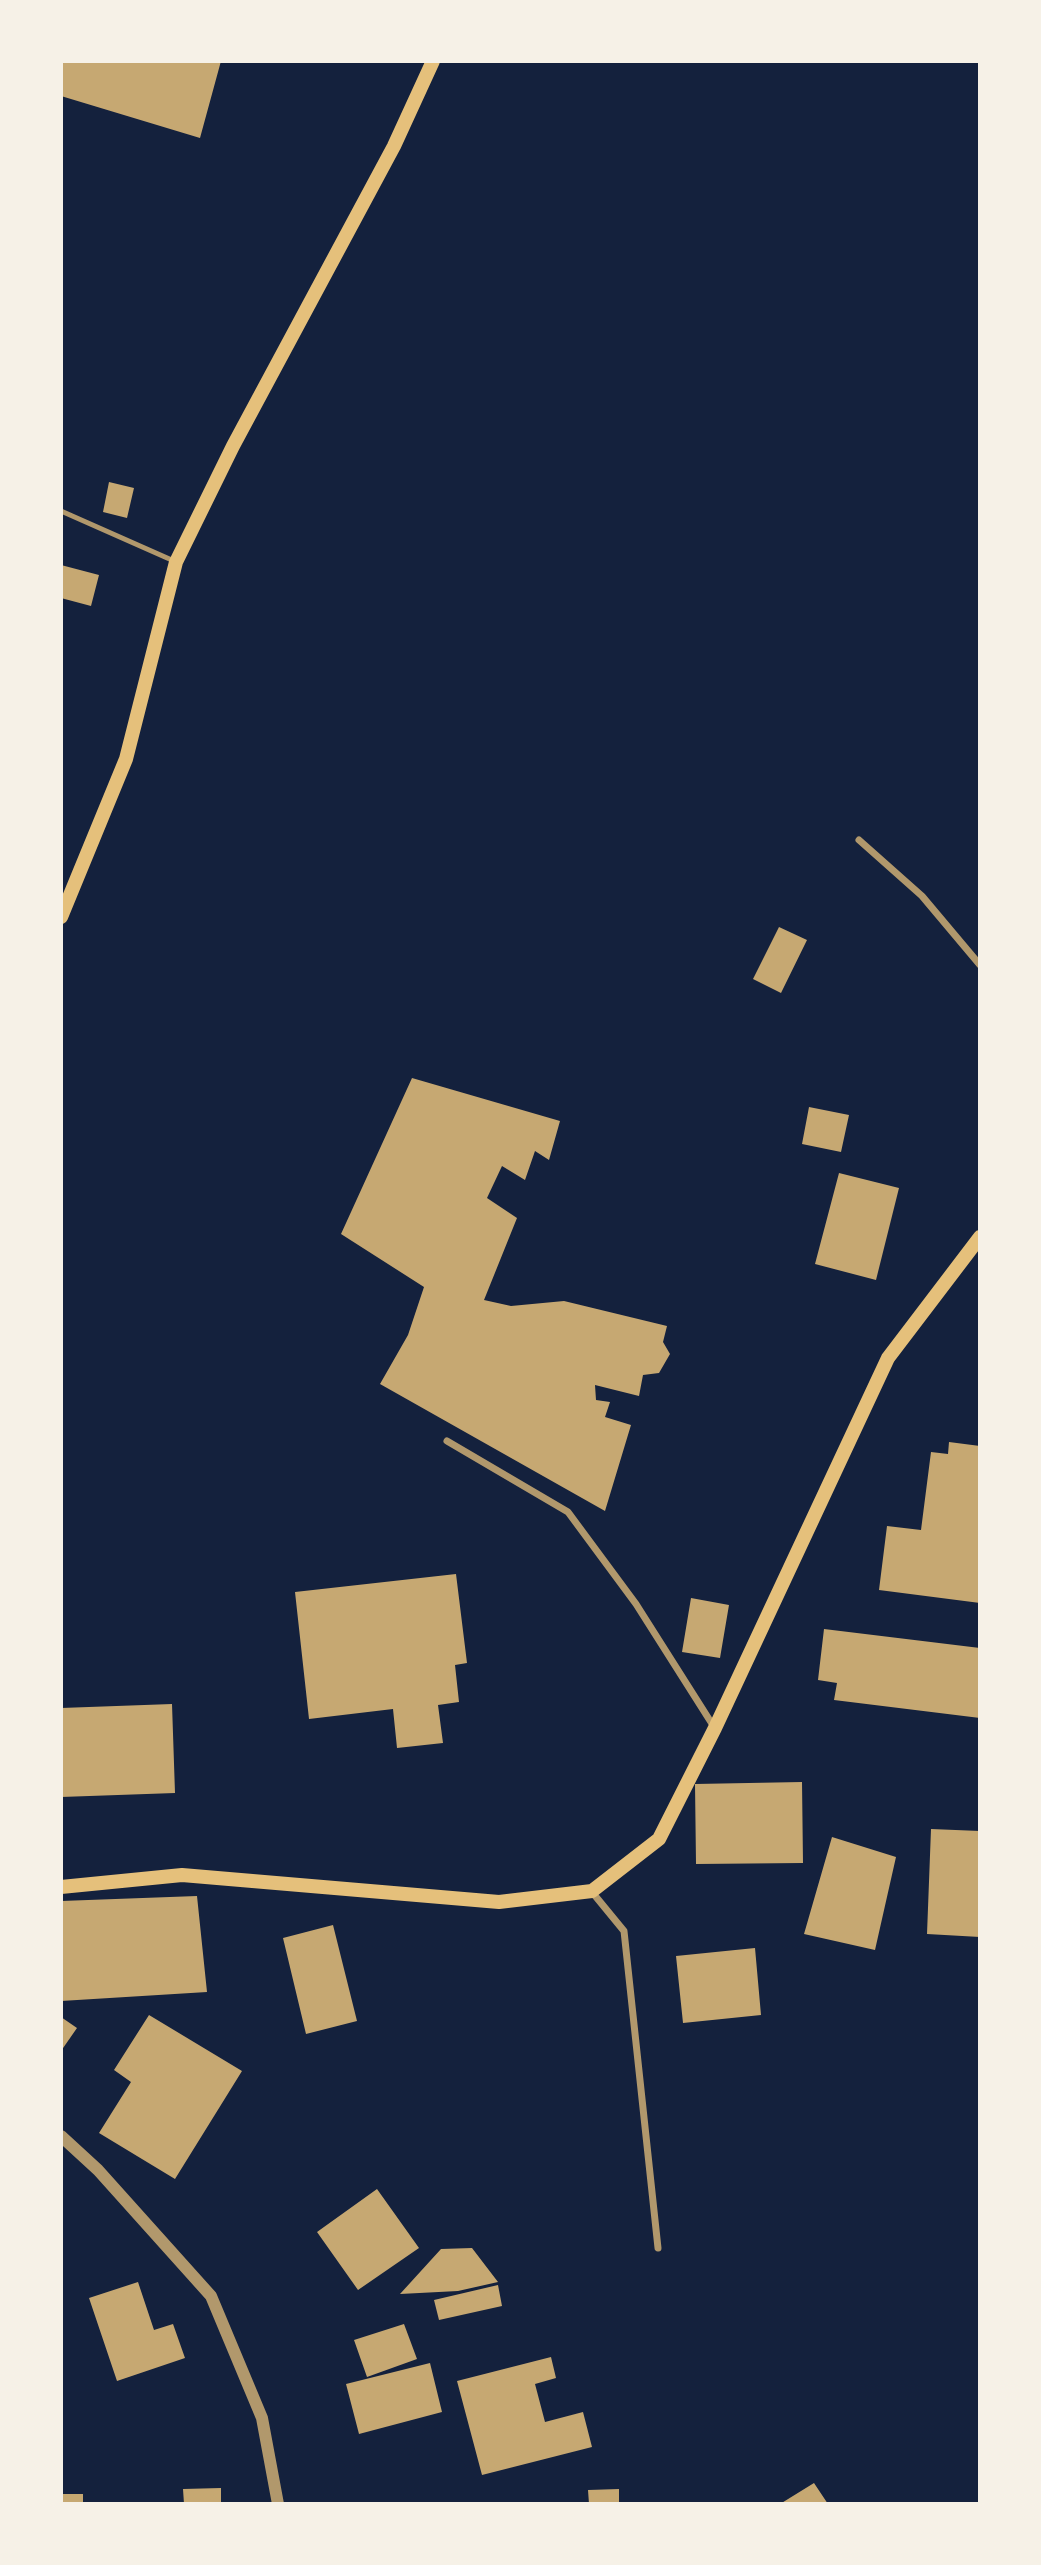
<!DOCTYPE html>
<html>
<head>
<meta charset="utf-8">
<style>
	body { margin:0 }
	#map { position:relative; width:1041px; height:2565px; overflow:hidden; background:#14213d; font-family:Arial,sans-serif }
	canvas { display:block }
	.frame { position:absolute; inset:0; border:63px solid #f6f1e7; pointer-events:none }
</style>
</head>
<body>
<div id="map">
<canvas width="1041" height="2565"></canvas>
<div class="frame"></div>
</div>
<script>
const context = document.querySelector('canvas').getContext('2d');
context.lineJoin = 'round';
function paint(path, color) {
  context.fillStyle = color;
  context.fill(path, 'evenodd');
}
function poly(rows) {
  const path = new Path2D();
  for (const r of rows) {
    path.moveTo(r[0], r[1]);
    for (let i = 2; i < r.length; i += 2) path.lineTo(r[i], r[i + 1]);
  }
  return path;
}
function trace(path, color, width, dash) {
  context.strokeStyle = color;
  context.lineWidth = width;
  context.lineCap = dash ? 'butt' : 'round';
  context.setLineDash(dash || []);
  context.stroke(path);
}
paint(poly([
	[61,61,221,61,200,138,61,96],
	[109,482,134,488,127,518,103,512],
	[61,565,99,575,91,606,61,598],
	[779,927,807,940,781,993,753,979],
	[412,1078,560,1121,549,1160,535,1151,525,1180,502,1166,487,1198,517,1218,484,1300,511,1306,564,1301,667,1326,663,1342,670,1354,659,1373,643,1375,639,1396,595,1385,596,1400,610,1402,605,1417,631,1425,605,1511,380,1384,408,1335,424,1287,341,1234],
	[809,1107,849,1115,841,1152,802,1144],
	[839,1173,899,1188,876,1280,815,1264],
	[949,1442,980,1446,980,1603,879,1590,887,1526,921,1530,931,1452,948,1454],
	[456,1574,467,1663,455,1665,459,1702,438,1705,443,1743,397,1748,393,1709,309,1719,295,1592],
	[691,1598,729,1605,720,1658,682,1652],
	[824,1629,980,1648,980,1718,834,1700,837,1683,818,1680],
	[172,1704,175,1793,61,1797,61,1708],
	[802,1782,803,1863,696,1864,695,1784],
	[931,1829,980,1831,980,1937,927,1934],
	[832,1837,896,1857,875,1950,804,1934],
	[197,1896,207,1992,61,2001,61,1901],
	[333,1925,357,2021,306,2034,283,1938],
	[755,1948,761,2015,683,2023,676,1956],
	[149,2015,242,2071,175,2179,99,2133,131,2082,114,2070],
	[61,2017,77,2028,61,2051],
	[377,2189,419,2248,358,2290,317,2232],
	[472,2248,498,2282,458,2291,400,2294,441,2249],
	[138,2282,154,2330,173,2324,185,2358,117,2381,89,2298],
	[498,2285,502,2306,439,2320,434,2300],
	[404,2324,417,2359,367,2377,354,2340],
	[551,2357,556,2378,535,2384,545,2422,583,2412,592,2447,482,2475,457,2381],
	[430,2363,442,2412,359,2434,346,2384],
	[814,2483,828,2504,780,2504],
	[221,2488,221,2504,184,2504,183,2489],
	[619,2489,619,2504,589,2504,588,2490],
	[61,2494,83,2494,83,2504,61,2504]
]), '#c6a872');
trace(poly([
	[61,511,174,561]
]), '#b1986c', 5);
trace(poly([
	[859,840,922,896,980,965],
	[447,1441,568,1512,636,1604,714,1727],
	[592,1892,624,1931,658,2248]
]), '#b1986c', 7);
trace(poly([
	[61,2136,98,2170,211,2296,262,2418,278,2504]
]), '#b1986c', 12);
trace(poly([
	[61,917,126,759,176,562,233,446,394,146,433,61],
	[61,1887,182,1875,499,1902,592,1891,659,1839,715,1728,888,1358,980,1237]
]), '#e5c07b', 14);
</script>
</body>
</html>
